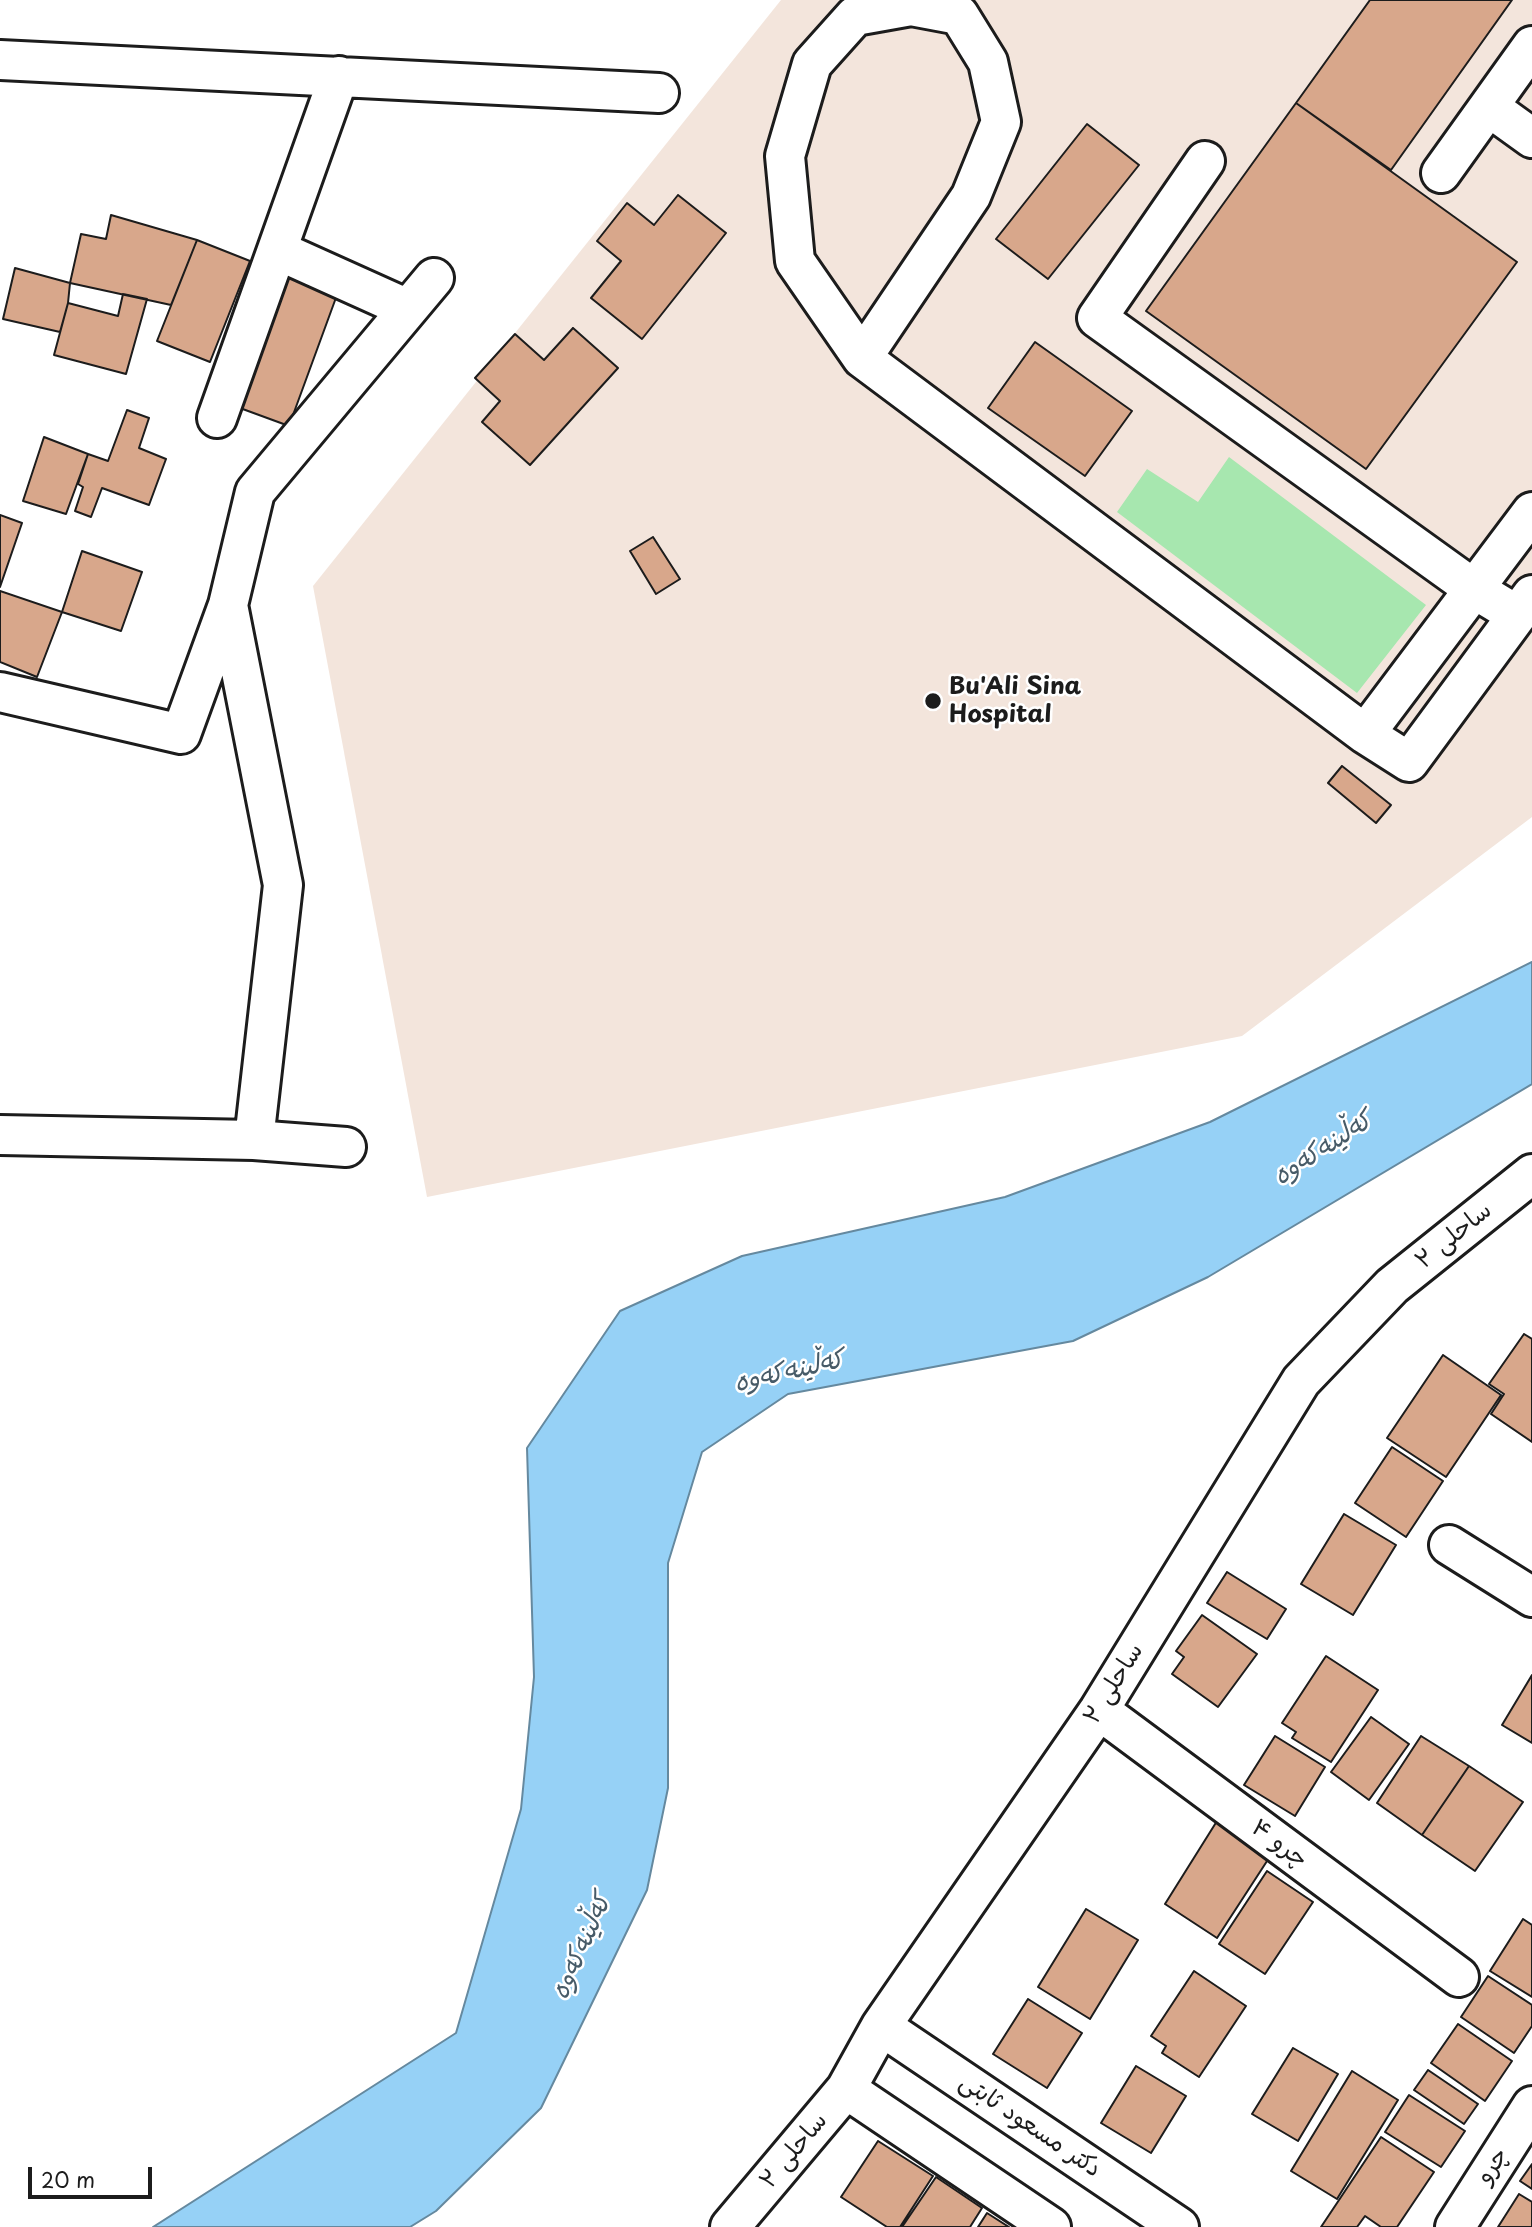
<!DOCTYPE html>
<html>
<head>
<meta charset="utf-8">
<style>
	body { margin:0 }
	#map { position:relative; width:1532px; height:2227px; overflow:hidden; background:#fff; font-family:"Playpen Sans",sans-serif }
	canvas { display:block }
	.scale { position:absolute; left:28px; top:2167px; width:124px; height:32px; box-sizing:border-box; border:4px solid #1c1c1c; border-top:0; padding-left:9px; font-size:21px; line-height:24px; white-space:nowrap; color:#1c1c1c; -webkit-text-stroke:5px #fff; paint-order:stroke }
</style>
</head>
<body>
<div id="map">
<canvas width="1532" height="2227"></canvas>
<div class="scale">20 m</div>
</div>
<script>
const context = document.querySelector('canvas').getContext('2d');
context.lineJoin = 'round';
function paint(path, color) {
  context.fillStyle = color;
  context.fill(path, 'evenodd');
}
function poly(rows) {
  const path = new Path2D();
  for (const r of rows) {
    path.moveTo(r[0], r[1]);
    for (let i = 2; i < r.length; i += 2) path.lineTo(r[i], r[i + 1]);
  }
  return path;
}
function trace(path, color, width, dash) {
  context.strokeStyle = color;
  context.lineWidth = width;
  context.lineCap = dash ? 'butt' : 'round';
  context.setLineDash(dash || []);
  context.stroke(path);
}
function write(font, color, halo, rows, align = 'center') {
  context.font = font + ' "Playpen Sans","Playpen Sans Arabic",sans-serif';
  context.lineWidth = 5;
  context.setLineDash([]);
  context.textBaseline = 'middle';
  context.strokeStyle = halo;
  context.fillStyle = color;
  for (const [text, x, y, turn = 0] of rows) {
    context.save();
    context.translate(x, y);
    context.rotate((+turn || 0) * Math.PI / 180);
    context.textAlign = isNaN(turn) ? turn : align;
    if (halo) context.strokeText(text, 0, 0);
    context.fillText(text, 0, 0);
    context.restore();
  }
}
paint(poly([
	[781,0,1532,0,1532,817,1242,1036,427,1197,313,586]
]), '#f3e5dc');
paint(poly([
	[1229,457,1426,605,1357,693,1117,512,1147,469,1198,502]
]), '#a7e7af');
const water = poly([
	[1532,962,1532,1084,1208,1277,1073,1341,788,1394,702,1452,668,1563,668,1788,647,1890,541,2108,436,2211,410,2227,153,2227,456,2033,521,1809,534,1677,527,1448,620,1311,742,1256,1005,1197,1210,1122,1532,962]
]);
paint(water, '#96d1f6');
trace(water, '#65899f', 2);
const building = poly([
	[1370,0,1512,0,1391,170,1296,103,1370,0],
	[1296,103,1517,262,1366,469,1146,311,1296,103],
	[1087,124,1139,165,1048,279,996,239,1087,124],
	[678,195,726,233,642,339,591,298,621,261,597,241,627,203,654,225,678,195],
	[111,215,197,240,171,305,70,283,81,234,106,239,111,215],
	[197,240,250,261,210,362,157,341,197,240],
	[281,262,341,284,289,426,229,404,281,262],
	[15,268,70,283,68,303,60,332,3,319,15,268],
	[123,294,147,299,126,374,54,355,68,303,118,316,123,294],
	[573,328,618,368,530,465,482,422,500,401,475,378,515,334,544,360,573,328],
	[1035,342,1132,411,1085,476,988,408,1035,342],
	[127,410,149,418,139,448,166,459,149,505,102,488,91,517,75,511,83,487,78,484,88,454,108,461,127,410],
	[44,437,88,454,66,514,23,501,44,437],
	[0,515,22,523,0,587,0,515],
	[653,537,680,579,656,594,630,551,653,537],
	[82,551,142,572,121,631,62,612,82,551],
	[0,591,62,612,37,677,0,662,0,591],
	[1342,766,1391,805,1376,823,1328,783,1342,766],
	[1524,1334,1532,1339,1532,1442,1491,1414,1504,1394,1489,1384,1524,1334],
	[1443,1355,1501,1395,1446,1477,1387,1438,1443,1355],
	[1392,1447,1443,1481,1406,1537,1355,1503,1392,1447],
	[1344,1514,1396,1545,1353,1615,1301,1584,1344,1514],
	[1227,1572,1286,1609,1267,1639,1207,1603,1227,1572],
	[1202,1615,1257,1654,1218,1707,1172,1674,1184,1657,1176,1651,1202,1615],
	[1326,1656,1378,1690,1331,1762,1292,1738,1296,1732,1282,1723,1326,1656],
	[1532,1675,1532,1743,1502,1725,1532,1675],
	[1371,1717,1409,1744,1369,1800,1331,1772,1371,1717],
	[1275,1736,1325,1767,1295,1816,1244,1785,1275,1736],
	[1421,1736,1469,1766,1422,1835,1377,1803,1421,1736],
	[1469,1766,1523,1802,1475,1871,1422,1835,1469,1766],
	[1217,1821,1269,1858,1217,1938,1165,1904,1217,1821],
	[1267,1871,1313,1902,1265,1974,1219,1944,1267,1871],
	[1086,1909,1138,1940,1090,2019,1038,1987,1086,1909],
	[1523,1919,1532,1925,1532,1997,1490,1971,1523,1919],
	[1194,1971,1246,2006,1199,2077,1162,2053,1166,2046,1151,2036,1194,1971],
	[1488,1976,1532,2005,1532,2026,1514,2053,1461,2017,1488,1976],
	[1028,1999,1082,2033,1047,2088,993,2054,1028,1999],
	[1458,2024,1512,2061,1485,2101,1431,2063,1458,2024],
	[1293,2048,1338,2074,1298,2141,1252,2114,1293,2048],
	[1136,2066,1186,2096,1151,2153,1101,2123,1136,2066],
	[1428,2070,1478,2104,1464,2124,1414,2090,1428,2070],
	[1352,2071,1398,2100,1337,2199,1291,2171,1352,2071],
	[1409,2095,1465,2131,1441,2167,1385,2132,1409,2095],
	[1381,2137,1434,2172,1397,2227,1381,2227,1365,2216,1357,2227,1321,2227,1381,2137],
	[878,2141,933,2176,900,2227,887,2227,841,2197,878,2141],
	[1532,2164,1532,2189,1520,2181,1532,2164],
	[936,2177,982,2208,970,2227,902,2227,936,2177],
	[1519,2194,1532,2202,1532,2227,1498,2227,1519,2194],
	[987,2213,1009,2227,978,2227,987,2213]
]);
paint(building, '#d8a78b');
trace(building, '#1c1c1c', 2);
const minor = poly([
	[0,60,659,93],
	[339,76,277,250,408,309],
	[1489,107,1532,138],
	[1205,161,1097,318,1474,589,1517,615],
	[1441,173,1532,46],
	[862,358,971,196,1001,122,988,62,959,15,911,6,855,16,812,64,785,156,795,261,862,358,1365,734,1409,762,1532,595],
	[217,418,277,250],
	[228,605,283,885,254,1140],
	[0,692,181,734,228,605,255,492,434,278],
	[1365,734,1532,512],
	[0,1135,254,1140,346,1147],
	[1449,1545,1532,1597],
	[1099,1710,1459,1977],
	[881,2026,1179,2227],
	[846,2089,1051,2227],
	[730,2227,846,2089,881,2026,1099,1710,1301,1381,1392,1286,1532,1174],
	[1455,2227,1532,2106]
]);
trace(minor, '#1c1c1c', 44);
trace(minor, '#fff', 38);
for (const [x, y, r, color] of [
	[933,701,9,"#1c1c1c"]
]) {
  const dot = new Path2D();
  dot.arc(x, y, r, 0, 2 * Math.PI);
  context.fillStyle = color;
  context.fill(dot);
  trace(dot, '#fff', 2.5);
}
write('bold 24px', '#1c1c1c', '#fff', [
	["Bu'Ali Sina",949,687],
	["Hospital",949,715]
], 'left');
write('24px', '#1c1c1c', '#fff', [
	["ساحلی ۲",1454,1236,-39],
	["ساحلی ۲",1114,1684,-58],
	["چرو ۴",1279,1844,37],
	["دکتر مسعود ثابتی",1030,2126,34],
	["ساحلی ۲",794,2151,-50],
	["چرو",1493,2166,-57]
]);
write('italic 26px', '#475b68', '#fff', [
	["کەڵینەکەوە",1323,1149,-33],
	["کەڵینەکەوە",789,1372,-13],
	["کەڵینەکەوە",582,1947,-66]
]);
</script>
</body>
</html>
